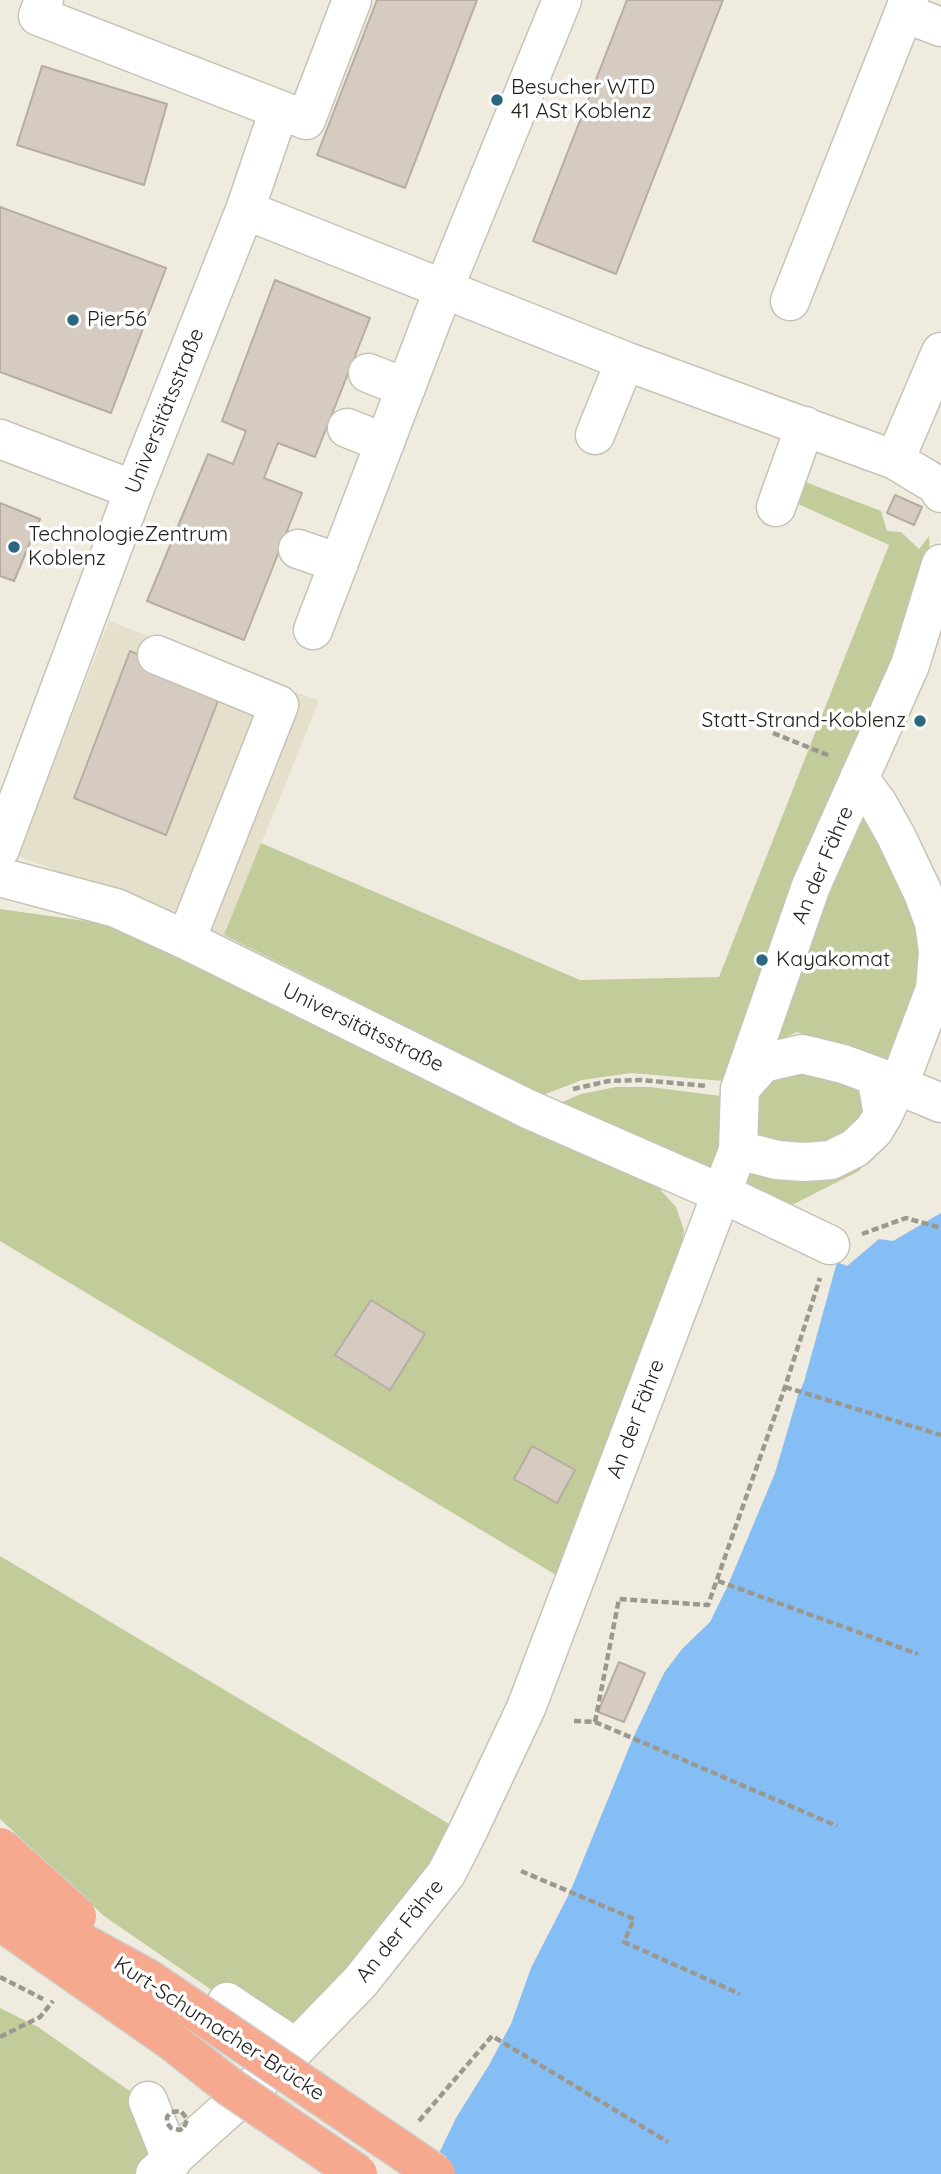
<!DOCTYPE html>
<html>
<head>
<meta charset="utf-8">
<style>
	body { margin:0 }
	canvas { display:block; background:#efecdf }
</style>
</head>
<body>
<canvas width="941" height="2174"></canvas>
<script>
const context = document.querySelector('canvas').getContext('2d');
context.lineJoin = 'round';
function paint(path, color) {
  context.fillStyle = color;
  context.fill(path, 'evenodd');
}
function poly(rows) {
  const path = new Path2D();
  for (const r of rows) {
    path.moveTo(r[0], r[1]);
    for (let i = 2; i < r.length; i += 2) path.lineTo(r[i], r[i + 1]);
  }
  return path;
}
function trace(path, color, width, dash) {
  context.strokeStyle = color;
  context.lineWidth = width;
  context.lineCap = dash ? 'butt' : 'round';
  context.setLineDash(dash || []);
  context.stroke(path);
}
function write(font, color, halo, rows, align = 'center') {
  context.font = font + ' Quicksand,sans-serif';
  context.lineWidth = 7;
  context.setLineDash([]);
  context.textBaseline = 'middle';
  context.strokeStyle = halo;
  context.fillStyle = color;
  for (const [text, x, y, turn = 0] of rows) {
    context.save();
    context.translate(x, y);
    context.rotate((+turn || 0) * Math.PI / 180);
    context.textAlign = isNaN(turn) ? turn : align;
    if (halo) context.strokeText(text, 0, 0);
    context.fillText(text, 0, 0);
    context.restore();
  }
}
paint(poly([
	[109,621,319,701,224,935,18,856]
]), '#e4e0cb');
paint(poly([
	[800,480,881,511,887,531,901,532,919,549,929,536,930,556,902,657,723,1081,631,1073,582,1080,543,1095,224,935,261,843,580,980,719,977,889,545,798,504,795,490],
	[868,802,930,944,891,1065,797,1032,767,1046,821,898],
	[0,909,114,925,657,1186,676,1207,684,1230,681,1249,561,1578,0,1241],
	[791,1064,860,1087,862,1113,856,1133,839,1145,761,1142,750,1125,759,1086],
	[616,1087,650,1087,729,1097,716,1177,560,1103,581,1094],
	[869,1160,859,1171,784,1209,738,1188,743,1177,773,1168],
	[0,1556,466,1834,296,2048,104,1916,0,1819],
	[0,2008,38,2027,144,2101,177,2149,147,2174,0,2174]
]), '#c1cc9a');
paint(poly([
	[941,1213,941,2174,429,2174,456,2118,489,2065,511,2024,531,1968,570,1892,633,1738,664,1673,682,1649,710,1622,728,1585,775,1473,798,1395,804,1382,837,1262,847,1266,879,1239,893,1241]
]), '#85bef5');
const building = poly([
	[377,0,477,0,405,188,317,155,377,0],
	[627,0,723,0,616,274,533,241,627,0],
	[42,66,167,104,144,185,17,145,42,66],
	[0,207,166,268,111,413,0,372,0,207],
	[275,280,370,318,315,457,278,443,264,478,302,493,244,640,147,601,208,454,233,464,246,431,222,421,275,280],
	[895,495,922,507,914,525,887,513,895,495],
	[0,503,40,519,14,581,0,576,0,503],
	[130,651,223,688,166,835,74,798,130,651],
	[371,1300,425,1334,390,1390,335,1355,371,1300],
	[532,1446,575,1470,557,1503,514,1479,532,1446],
	[619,1662,645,1673,624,1722,598,1712,619,1662]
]);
paint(building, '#d6cbc1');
trace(building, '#b6aca2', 2);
const minor = poly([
	[44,0,38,16,306,120,352,0],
	[904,13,941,27],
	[245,210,625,361,895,460,938,486,941,493],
	[790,301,909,0],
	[368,373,406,388],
	[347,428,385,443],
	[595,435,625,361],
	[0,439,134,490],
	[895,460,941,352],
	[776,507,805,426],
	[298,549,339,563],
	[313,630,444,288,562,0],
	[157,655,279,705,186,940],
	[0,849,134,490,245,210,279,110],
	[0,877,116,908,186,940,528,1109,736,1200,830,1245],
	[876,1076,941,1103],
	[740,1089,763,1063,802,1054,843,1064,876,1076,883,1115],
	[738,1150,777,1160,804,1162,831,1160,855,1148,874,1130,883,1115,904,1071,935,989,938,951,934,923,923,893,896,836,878,804,859,778],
	[227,2002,296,2048],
	[148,2101,172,2161],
	[155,2174,296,2048,360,1982,446,1874,466,1835,526,1708,738,1150,740,1089,811,886,910,665,941,564]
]);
trace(minor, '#c6c3b6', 41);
trace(poly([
	[773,733,830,756],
	[573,1089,609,1081,641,1080,707,1086],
	[862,1234,906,1218,941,1228],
	[785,1387,941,1435],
	[718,1581,918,1654],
	[574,1721,595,1722,837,1826],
	[595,1722,619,1599,708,1605,785,1387,820,1278],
	[521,1871,634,1919,624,1942,740,1994],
	[0,2037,40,2017,53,2001],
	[419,2121,492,2036,668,2142]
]), '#9b988f', 4.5, [7, 3.5]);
trace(minor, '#fff', 38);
const majorBridge = poly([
	[0,1847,77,1916],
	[0,1888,70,1936,147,1978,436,2174],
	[0,1921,173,2042,230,2087,358,2174]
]);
trace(majorBridge, '#cfcecd', 41, []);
trace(poly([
	[0,1977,43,1999],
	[184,2127,186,2123,187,2119,181,2111,171,2112,167,2117,167,2123,171,2128,180,2130,185,2126]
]), '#9b988f', 4.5, [7, 3.5]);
trace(majorBridge, '#f6a98f', 38);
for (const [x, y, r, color] of [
	[497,100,7,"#29687e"],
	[73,320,7,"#29687e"],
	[14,547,7,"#29687e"],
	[920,721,7,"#29687e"],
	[762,960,7,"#29687e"]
]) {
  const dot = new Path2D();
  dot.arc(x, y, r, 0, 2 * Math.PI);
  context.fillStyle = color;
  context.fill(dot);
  trace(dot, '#fff', 2.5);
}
write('21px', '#23221d', '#fff', [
	["Besucher WTD",511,88],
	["41 ASt Koblenz",511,112],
	["Pier56",87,320],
	["TechnologieZentrum",28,535],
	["Koblenz",28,559],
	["Statt-Strand-Koblenz",906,721,"right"],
	["Kayakomat",776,960]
], 'left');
write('21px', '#23221d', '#fff', [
	["Universitätsstraße",165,411,-68],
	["An der Fähre",823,865,-67],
	["Universitätsstraße",363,1028,26],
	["An der Fähre",636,1419,-69],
	["An der Fähre",400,1931,-51],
	["Kurt-Schumacher-Brücke",219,2029,33]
]);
</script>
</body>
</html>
